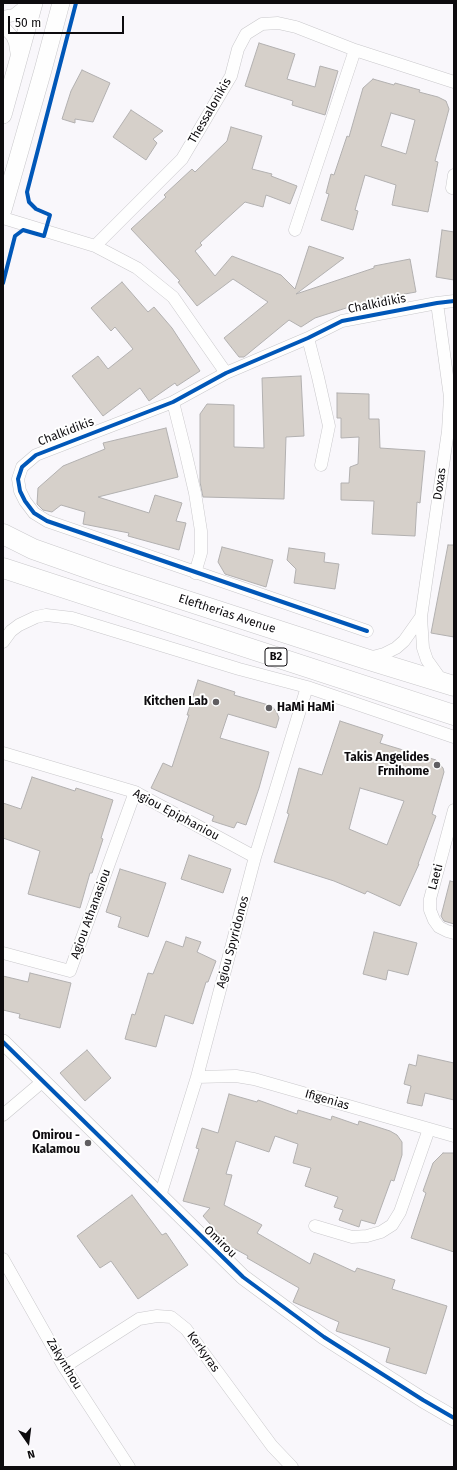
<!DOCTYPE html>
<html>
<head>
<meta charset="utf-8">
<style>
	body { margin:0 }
	#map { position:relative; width:457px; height:1470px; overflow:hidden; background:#f9f7fb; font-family:"Fira Sans",sans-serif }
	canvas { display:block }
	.frame { position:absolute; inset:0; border:4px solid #0d0b0e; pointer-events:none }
	.north { position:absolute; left:8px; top:1422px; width:40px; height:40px; -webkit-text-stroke:3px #fff; paint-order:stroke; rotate:166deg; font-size:11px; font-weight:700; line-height:16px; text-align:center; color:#0d0b0e }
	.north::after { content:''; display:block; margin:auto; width:14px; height:18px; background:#0d0b0e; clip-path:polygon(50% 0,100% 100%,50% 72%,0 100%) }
	.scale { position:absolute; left:8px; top:16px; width:116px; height:18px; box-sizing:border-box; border:2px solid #0d0b0e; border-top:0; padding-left:5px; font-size:12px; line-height:14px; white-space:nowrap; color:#0d0b0e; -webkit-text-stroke:3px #fff; paint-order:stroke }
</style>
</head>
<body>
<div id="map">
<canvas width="457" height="1470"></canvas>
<div class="frame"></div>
<div class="north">N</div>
<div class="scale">50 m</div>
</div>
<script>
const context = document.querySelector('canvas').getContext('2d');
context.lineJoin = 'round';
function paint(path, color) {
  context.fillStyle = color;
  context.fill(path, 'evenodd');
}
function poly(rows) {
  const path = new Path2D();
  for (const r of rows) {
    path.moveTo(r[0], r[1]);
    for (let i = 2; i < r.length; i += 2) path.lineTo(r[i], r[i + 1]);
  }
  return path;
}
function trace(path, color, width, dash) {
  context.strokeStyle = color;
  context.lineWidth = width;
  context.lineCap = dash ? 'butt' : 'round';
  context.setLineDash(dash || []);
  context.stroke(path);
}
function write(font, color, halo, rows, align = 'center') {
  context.font = font + ' "Fira Sans",sans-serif';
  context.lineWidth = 4;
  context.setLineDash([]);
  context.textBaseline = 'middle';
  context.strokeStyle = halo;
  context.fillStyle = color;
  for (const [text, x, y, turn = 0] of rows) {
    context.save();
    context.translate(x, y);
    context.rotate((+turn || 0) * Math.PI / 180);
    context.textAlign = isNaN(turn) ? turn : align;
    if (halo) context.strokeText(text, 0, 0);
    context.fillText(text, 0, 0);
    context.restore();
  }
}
const building = poly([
	[259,43,295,54,287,79,315,87,320,66,338,71,325,115,292,105,293,101,245,86,259,43],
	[82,70,110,83,93,122,75,119,75,123,62,119,71,91,82,70],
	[373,79,394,85,395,83,420,90,419,92,438,97,446,101,449,109,435,161,438,162,428,212,392,205,396,185,365,175,355,210,358,211,353,230,321,220,329,194,326,193,331,174,334,175,347,136,349,137,363,88,373,79],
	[391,113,415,120,406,154,381,146,391,113],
	[131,110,163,131,153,139,157,143,146,160,113,137,131,110],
	[231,127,262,136,252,169,272,174,271,176,297,186,290,204,266,195,263,207,245,202,200,243,202,245,195,251,215,276,232,256,281,275,295,289,309,246,344,258,296,294,374,268,374,266,410,259,416,292,371,300,315,318,301,327,289,320,244,357,239,357,224,338,268,302,233,279,197,306,178,282,180,281,131,229,166,197,164,195,192,169,195,172,227,141,231,127],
	[442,230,454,232,454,280,436,277,442,230],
	[122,282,148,312,154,307,172,328,200,371,177,386,175,383,149,401,140,388,103,416,72,376,98,356,108,369,133,349,115,327,111,331,91,308,122,282],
	[301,376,304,436,286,437,284,499,203,497,200,482,200,414,207,404,234,405,234,447,264,448,262,378,301,376],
	[337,393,369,394,369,419,379,419,380,448,425,451,420,503,417,502,415,536,372,534,374,501,341,500,341,483,349,483,350,467,358,464,359,437,341,438,341,418,337,418,337,393],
	[166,428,178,477,98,497,149,513,155,495,182,503,176,521,186,523,179,550,128,536,129,533,83,524,85,512,61,505,52,512,43,510,37,504,38,488,63,466,105,449,103,443,166,428],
	[448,545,454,545,454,637,431,633,448,545],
	[222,547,273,560,266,587,225,574,218,562,222,547],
	[289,548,325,553,324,562,339,564,335,589,294,583,296,569,287,560,289,548],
	[198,680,235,692,234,695,272,706,277,713,279,718,276,728,228,714,220,738,269,752,259,788,246,825,237,822,234,828,212,821,214,816,151,788,163,763,172,767,189,715,187,715,198,680],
	[340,721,383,735,380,743,436,760,443,768,444,772,432,814,436,816,418,864,419,864,400,906,367,891,365,894,334,881,274,862,289,814,287,813,299,768,322,775,340,721],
	[360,788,404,801,387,845,349,829,360,788],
	[32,777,75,791,76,788,113,800,101,838,103,839,92,873,90,873,80,908,28,894,40,851,3,838,3,803,21,809,32,777],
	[189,855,231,869,223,893,181,879,189,855],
	[120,869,166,883,148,937,118,927,121,917,106,912,120,869],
	[450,881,454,882,454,924,444,921,441,916,450,881],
	[374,932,417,943,408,975,388,970,386,980,363,974,374,932],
	[186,937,201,942,197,952,216,961,208,982,206,982,193,1024,165,1015,156,1047,125,1039,132,1014,135,1015,148,973,153,974,166,941,183,947,186,937],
	[30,973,71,983,60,1028,19,1018,20,1014,3,1010,3,976,28,982,30,973],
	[87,1050,111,1078,85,1101,60,1073,87,1050],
	[418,1055,454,1063,454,1100,425,1093,422,1106,407,1103,411,1086,404,1084,409,1064,416,1066,418,1055],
	[229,1094,257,1102,258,1100,297,1114,298,1110,331,1120,332,1116,358,1125,359,1121,390,1131,397,1135,402,1142,402,1155,394,1181,391,1180,375,1224,361,1220,359,1227,339,1220,343,1210,334,1207,338,1197,305,1186,311,1168,293,1163,298,1144,275,1136,269,1152,236,1141,226,1174,232,1175,224,1205,262,1225,257,1233,310,1264,314,1253,355,1272,357,1268,395,1280,392,1289,447,1306,426,1374,386,1362,390,1348,336,1331,339,1322,293,1302,299,1288,247,1258,248,1256,217,1239,219,1234,203,1216,210,1208,183,1201,199,1149,196,1148,202,1128,218,1133,229,1094],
	[443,1153,454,1153,454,1252,411,1238,426,1193,423,1191,433,1163,443,1153],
	[132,1195,162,1235,166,1233,188,1265,138,1299,111,1261,100,1268,77,1236,132,1195]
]);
paint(building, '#d6d0ca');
trace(building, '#b2b0b0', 1);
const minor = poly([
	[3,17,14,15,29,3],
	[3,26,12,36,15,43,17,56],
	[452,188,454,175],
	[3,218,95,246,137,268,173,297,226,373],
	[295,230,355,50],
	[95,246,182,159,231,76,238,49,246,34,262,24,278,23,296,27,355,50,454,82],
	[437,303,450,397,448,431,421,617,423,648,427,660,442,681],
	[308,338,318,377,329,426,321,465],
	[173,402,184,446,195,493,201,531,201,553,195,573],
	[367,631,47,521,34,513,25,501,20,491,18,479,22,467,36,455,173,402,226,373,308,338,342,321,437,303,454,301],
	[3,642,11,631,19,625,36,617,46,615,72,618,239,669,307,687,454,737],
	[369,658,384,654,396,648,404,641,421,617],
	[3,753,135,792,255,857],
	[454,810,430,899,430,910,434,920,439,927,447,931,454,933],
	[3,953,70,971,135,792],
	[197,1077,236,1076,254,1079,454,1136],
	[3,1115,42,1082],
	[160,1196,197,1077,255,857,307,687],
	[315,1226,352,1237,367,1236,381,1232,392,1225,400,1212,429,1129],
	[3,1259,64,1367,129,1467],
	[64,1367,139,1319,157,1316,171,1317,186,1329,272,1446,292,1467]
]);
const tertiary = poly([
	[3,1042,243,1277,324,1337,423,1400,454,1418]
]);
const secondary = poly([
	[3,115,34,3],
	[3,210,43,70,61,3]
]);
const trunk = poly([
	[3,534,33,549,104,574,366,659,454,686],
	[3,568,454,715]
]);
trace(minor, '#c9c8cb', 13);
trace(tertiary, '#c9c8cb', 16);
trace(secondary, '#c9c8cb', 18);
trace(trunk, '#c9c8cb', 21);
trace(minor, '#fefefe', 12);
trace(tertiary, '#fefefe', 15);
trace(secondary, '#fefefe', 17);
trace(trunk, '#fefefe', 20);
trace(poly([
	[3,283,15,236,23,230,44,236,50,215,36,209,29,202,27,192,76,3],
	[367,631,47,521,34,513,25,501,20,491,18,479,22,467,36,455,173,402,226,373,308,338,342,321,437,303,454,301],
	[3,1042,243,1277,324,1337,423,1400,454,1418]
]), '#0057b8', 4);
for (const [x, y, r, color] of [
	[216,702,4,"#605e61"],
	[269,708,4,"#605e61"],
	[437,765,4,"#605e61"],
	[88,1143,4,"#605e61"]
]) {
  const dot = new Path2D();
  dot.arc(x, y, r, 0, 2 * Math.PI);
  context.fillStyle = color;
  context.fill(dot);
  trace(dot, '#fff', 1.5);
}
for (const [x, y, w] of [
	[276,657,22]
]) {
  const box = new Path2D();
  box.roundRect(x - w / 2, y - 9, w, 18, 3);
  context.fillStyle = '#fff';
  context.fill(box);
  trace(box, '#0d0b0e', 1);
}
write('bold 11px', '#0d0b0e', null, [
	["B2",276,657]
]);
write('12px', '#0d0b0e', '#fff', [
	["Thessalonikis",210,111,-60],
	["Chalkidikis",377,304,-11],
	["Chalkidikis",66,432,-21],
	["Doxas",440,484,-82],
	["Eleftherias Avenue",227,614,18],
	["Agiou Epiphaniou",176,815,28],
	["Laeti",436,877,-75],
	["Agiou Athanasiou",91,914,-70],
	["Agiou Spyridonos",233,942,-75],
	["Ifigenias",327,1100,16],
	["Omirou",220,1242,44],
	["Kerkyras",203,1352,54],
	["Zakynthou",64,1364,59]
]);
write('bold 12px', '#0d0b0e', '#fff', [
	["Kitchen Lab",208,702],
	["HaMi HaMi",277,708,"left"],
	["Takis Angelides",429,758],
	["Frnihome",429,772],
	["Omirou -",80,1136],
	["Kalamou",80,1150]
], 'right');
</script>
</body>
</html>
